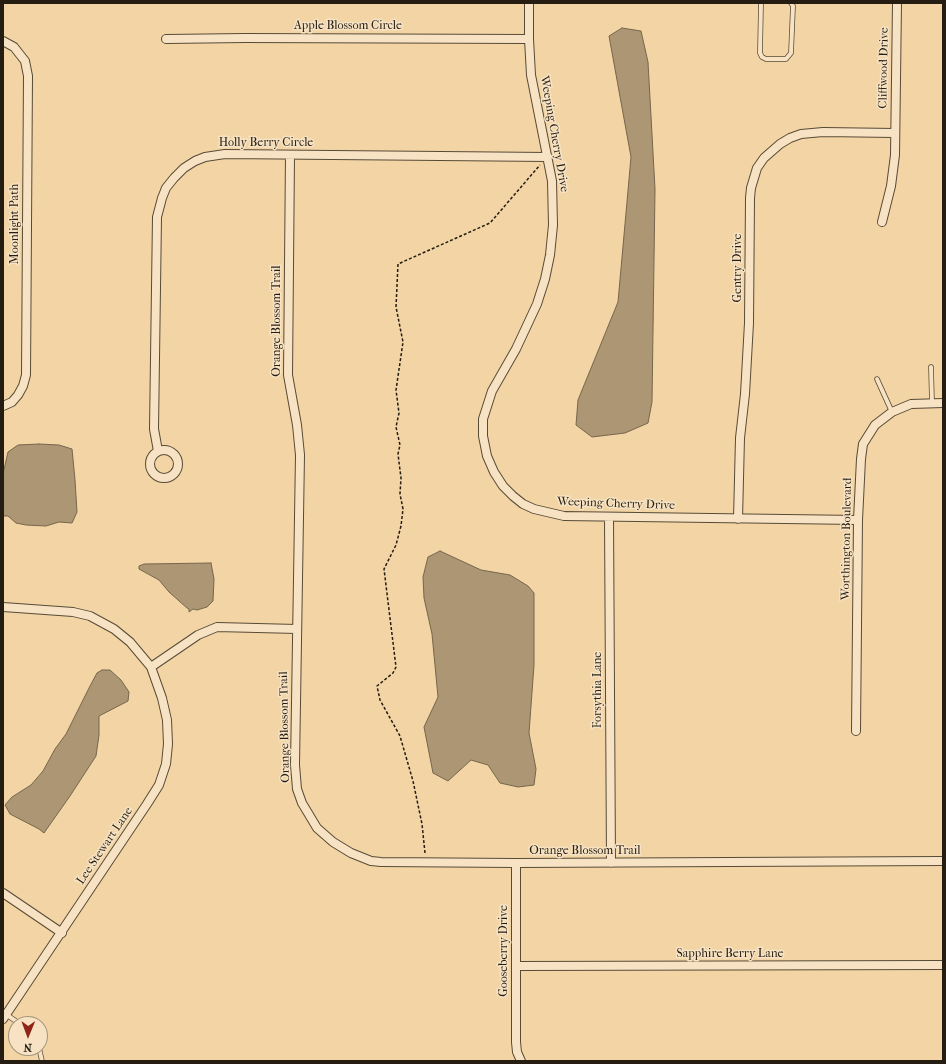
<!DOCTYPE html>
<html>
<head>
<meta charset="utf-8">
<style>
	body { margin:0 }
	#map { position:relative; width:946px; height:1064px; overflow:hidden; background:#f2d4a5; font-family:"IM FELL French Canon",serif }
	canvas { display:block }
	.frame { position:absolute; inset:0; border:4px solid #251d11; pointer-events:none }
	.north { position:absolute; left:8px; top:1016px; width:40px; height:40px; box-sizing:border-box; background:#f7e3c4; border:1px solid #a3947c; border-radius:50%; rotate:181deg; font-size:11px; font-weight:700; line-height:16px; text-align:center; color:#251d11 }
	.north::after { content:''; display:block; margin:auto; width:14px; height:18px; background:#8f2418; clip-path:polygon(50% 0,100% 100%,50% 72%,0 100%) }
</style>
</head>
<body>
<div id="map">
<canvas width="946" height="1064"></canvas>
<div class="frame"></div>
<div class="north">N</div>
</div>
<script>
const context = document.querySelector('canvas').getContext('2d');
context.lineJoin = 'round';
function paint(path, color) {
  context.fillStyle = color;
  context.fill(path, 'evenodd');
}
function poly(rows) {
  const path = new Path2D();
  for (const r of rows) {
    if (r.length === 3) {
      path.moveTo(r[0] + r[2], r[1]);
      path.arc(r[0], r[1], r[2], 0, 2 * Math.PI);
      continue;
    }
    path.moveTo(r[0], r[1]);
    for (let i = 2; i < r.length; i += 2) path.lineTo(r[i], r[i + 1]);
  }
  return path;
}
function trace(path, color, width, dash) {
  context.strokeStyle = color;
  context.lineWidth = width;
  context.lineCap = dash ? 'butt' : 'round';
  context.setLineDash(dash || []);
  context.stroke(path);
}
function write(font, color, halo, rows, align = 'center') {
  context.font = font + ' "IM FELL French Canon",serif';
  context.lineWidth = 3;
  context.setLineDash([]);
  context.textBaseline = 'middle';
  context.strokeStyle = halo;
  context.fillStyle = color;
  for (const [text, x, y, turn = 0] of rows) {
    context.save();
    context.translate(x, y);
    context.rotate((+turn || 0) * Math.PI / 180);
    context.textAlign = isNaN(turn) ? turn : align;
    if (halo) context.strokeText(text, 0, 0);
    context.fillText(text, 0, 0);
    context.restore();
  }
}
const water = poly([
	[622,28,641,31,648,62,655,189,652,402,648,423,625,433,592,437,576,425,578,400,618,302,631,157,609,36,622,28],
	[39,444,59,445,72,449,75,480,77,512,72,523,59,522,46,526,26,525,16,523,8,516,3,516,3,474,8,452,18,445,39,444],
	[440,551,481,570,510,575,528,586,534,593,534,665,529,733,536,769,534,785,518,787,500,783,488,765,471,760,448,781,433,773,424,727,438,697,432,634,424,598,423,577,428,557,440,551],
	[211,563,214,579,213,601,207,607,197,610,193,609,189,612,189,609,187,608,169,592,159,580,139,569,139,566,144,564,211,563],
	[102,670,110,670,121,680,129,692,128,701,99,716,99,735,96,756,70,796,44,833,39,829,10,814,5,805,12,797,31,785,43,771,55,749,66,734,90,686,97,673,102,670]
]);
paint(water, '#ac9673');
trace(water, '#76664c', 1);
const lane = poly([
	[761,3,760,53,762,57,766,59,786,59,791,53,793,6,791,3],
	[931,367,932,403],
	[877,379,892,412],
	[7,1015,20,1024],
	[39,1048,42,1061]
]);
const street = poly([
	[529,3,529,39,531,75,552,181,553,225,550,255,545,279,537,304,516,349,492,391,483,419,483,436,487,456,494,472,503,486,513,496,523,504,534,509,564,516,858,520],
	[166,39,245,38,529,39],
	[3,41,14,47,25,61,28,76,26,375,23,386,18,395,12,402,3,406],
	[290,155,288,375,297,425,300,455,295,765,297,789,302,803,317,828,333,842,351,853,371,861,381,862,516,863,943,861],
	[882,222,891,186,895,155,897,3],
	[164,464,14],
	[158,451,154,429,157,217,162,198,166,188,174,178,184,168,195,161,205,157,225,154,548,157],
	[609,517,611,863],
	[738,519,740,438,745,394,749,323,750,198,751,188,757,168,764,158,780,144,790,138,801,134,823,132,895,133],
	[3,607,73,612,90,616,114,629,130,642,151,667,162,698,167,720,168,744,166,764,159,785,147,804,3,1019],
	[151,667,198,635,217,627,297,629],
	[856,731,858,520,861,459,863,444,875,425,892,412,911,404,943,403],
	[516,863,516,1042,517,1052,521,1061],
	[3,893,62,933],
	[516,966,943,965]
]);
trace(lane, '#584b36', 5.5);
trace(street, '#584b36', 10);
trace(poly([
	[425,853,422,824,413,781,400,736,380,700,377,686,393,673,396,667,384,569,396,545,401,526,403,509,400,494,401,478,398,454,400,445,396,427,399,413,396,390,403,342,396,307,398,264,490,223,540,165]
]), '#251d11', 1.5, [3, 2]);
trace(lane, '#f7e3c4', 4);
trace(street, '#f7e3c4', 8);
write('12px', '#251d11', '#f7e3c4', [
	["Apple Blossom Circle",348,26],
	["Cliffwood Drive",884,68,-89],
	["Weeping Cherry Drive",554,134,80],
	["Holly Berry Circle",266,143],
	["Moonlight Path",15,224,-90],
	["Gentry Drive",738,268,-90],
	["Orange Blossom Trail",277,321,-90],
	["Weeping Cherry Drive",616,504,2],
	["Worthington Boulevard",847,539,-89],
	["Forsythia Lane",598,690,-90],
	["Orange Blossom Trail",285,727,-91],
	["Lee Stewart Lane",105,846,-56],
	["Orange Blossom Trail",585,851],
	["Gooseberry Drive",504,951,-90],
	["Sapphire Berry Lane",730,954]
]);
</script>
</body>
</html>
